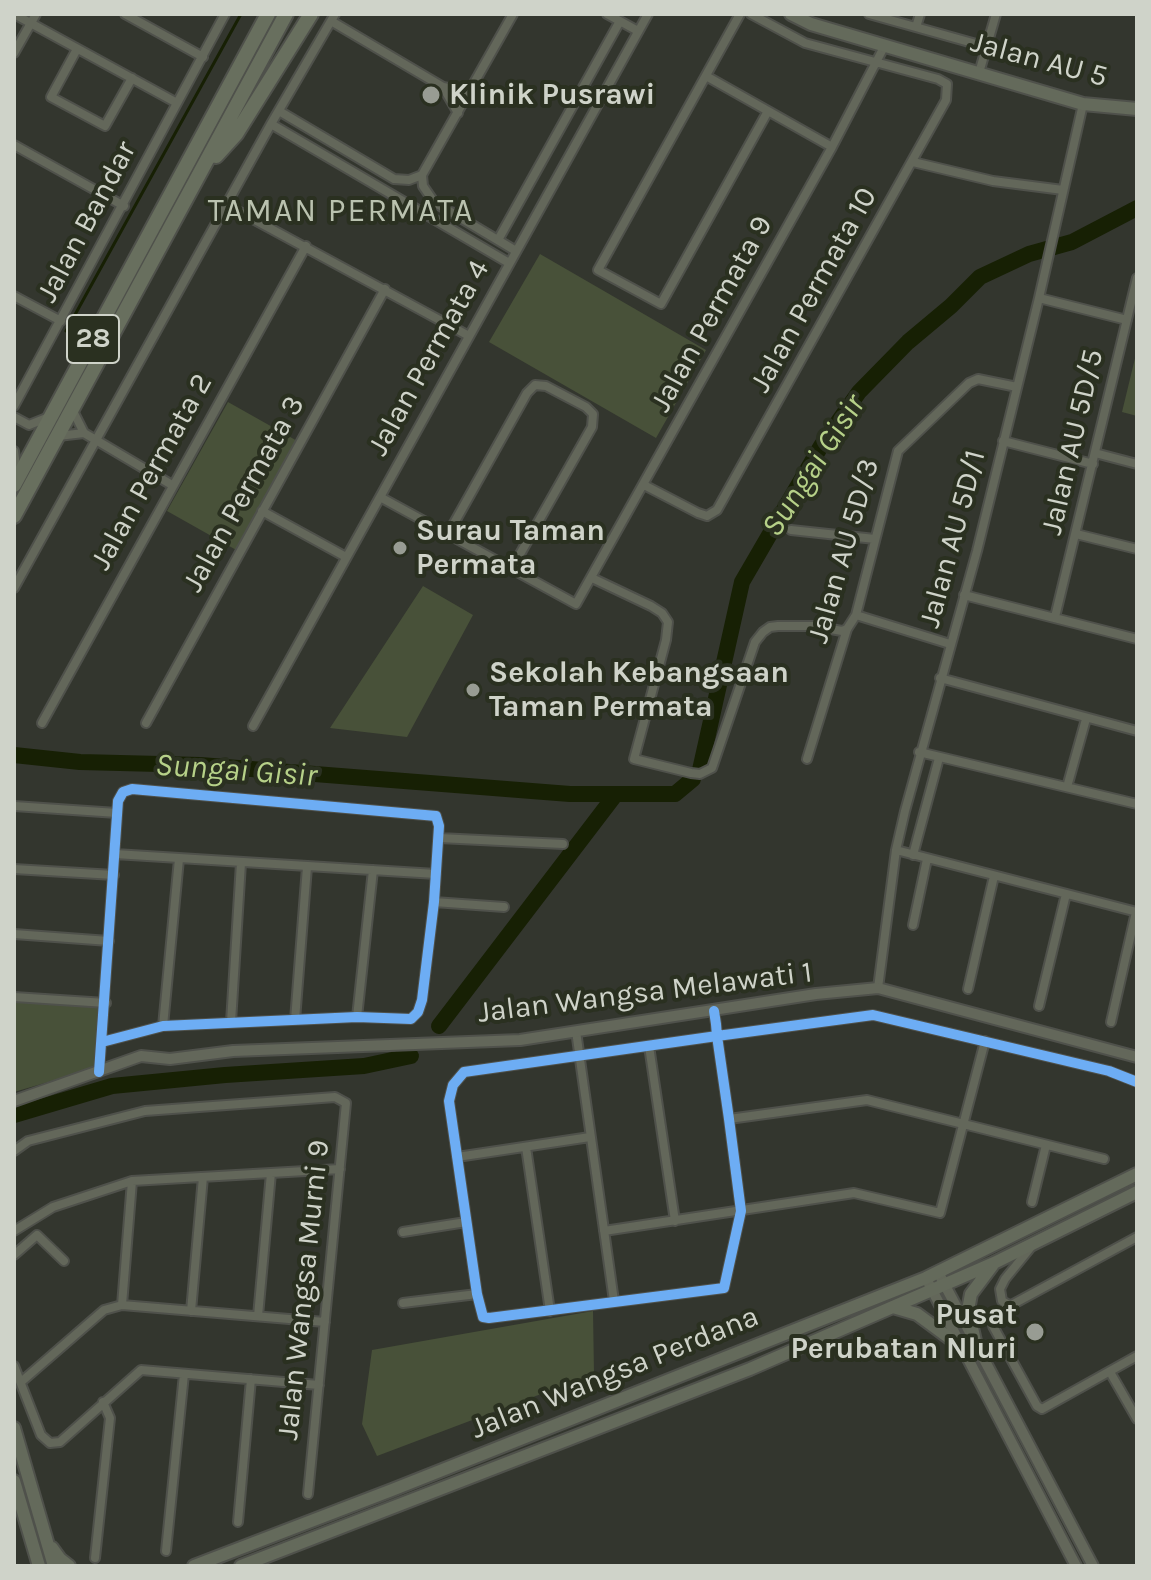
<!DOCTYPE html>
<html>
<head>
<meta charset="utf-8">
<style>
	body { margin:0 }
	#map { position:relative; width:1151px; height:1580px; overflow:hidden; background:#33362e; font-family:Karla,sans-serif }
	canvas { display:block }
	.frame { position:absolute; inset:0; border:16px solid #cfd3c9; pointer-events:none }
</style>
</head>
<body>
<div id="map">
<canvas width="1151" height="1580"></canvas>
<div class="frame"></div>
</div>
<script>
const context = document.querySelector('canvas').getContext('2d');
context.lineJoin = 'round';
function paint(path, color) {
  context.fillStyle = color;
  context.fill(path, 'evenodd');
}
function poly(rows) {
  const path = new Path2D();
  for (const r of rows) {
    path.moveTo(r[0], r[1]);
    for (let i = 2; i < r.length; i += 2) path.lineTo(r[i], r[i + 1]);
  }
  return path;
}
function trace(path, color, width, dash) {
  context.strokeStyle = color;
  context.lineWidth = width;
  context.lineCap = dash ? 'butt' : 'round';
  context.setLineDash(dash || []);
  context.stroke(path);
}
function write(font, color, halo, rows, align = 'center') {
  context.font = font + ' Karla,sans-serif';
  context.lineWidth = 8;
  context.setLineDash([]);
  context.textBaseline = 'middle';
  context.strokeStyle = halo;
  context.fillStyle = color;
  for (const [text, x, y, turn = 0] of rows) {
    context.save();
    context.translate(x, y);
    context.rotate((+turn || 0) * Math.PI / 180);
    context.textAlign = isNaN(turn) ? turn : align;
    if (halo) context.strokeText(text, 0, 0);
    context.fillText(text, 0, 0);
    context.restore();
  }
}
paint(poly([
	[540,254,706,350,656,438,489,342],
	[1137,350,1137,416,1122,412],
	[228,402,299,442,238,551,167,511],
	[423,586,473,615,407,737,330,728],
	[14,998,103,1004,100,1067,14,1092],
	[593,1311,594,1374,377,1456,362,1424,372,1350]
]), '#485139');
trace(poly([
	[66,331,241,14]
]), '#172004', 3);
trace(poly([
	[14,755,80,762,200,765,570,794,675,794,693,779],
	[700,770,742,582,821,446,859,392,908,342,951,306,980,277,1029,254,1072,242,1137,208],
	[439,1026,616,794],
	[14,1115,112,1086,225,1075,364,1066,411,1056]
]), '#172004', 16);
const minor = poly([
	[14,14,177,103],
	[125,14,203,57],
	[513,14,422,175,423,186,434,202,516,251],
	[607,14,638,31],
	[740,14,598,270,661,304,768,111],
	[869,14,987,47],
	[331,21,443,87,470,92],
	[916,27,920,14],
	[77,49,51,97,105,126,132,78],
	[14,53,36,14],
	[979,73,996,14],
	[706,76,832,147],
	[443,87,458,113],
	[279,111,394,179,409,180,422,175],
	[271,124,509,263],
	[14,145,124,206],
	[913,162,993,181,1063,190],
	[227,205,469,336],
	[498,240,620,21],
	[14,296,61,321],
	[1039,298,1127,320],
	[14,406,225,14],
	[72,409,84,433],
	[14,417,29,425,49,417],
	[84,433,172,485],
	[58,436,84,433],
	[1003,441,1093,464],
	[14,451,17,474],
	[1095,453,1137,464],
	[644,485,698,513,707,516,717,510,946,100,947,84,938,79,805,43,751,14],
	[380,497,576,604,832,147,885,45],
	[262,511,346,557],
	[791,530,875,539],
	[448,534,527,393,535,385,546,386,586,407,593,414,592,427,511,570],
	[1076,534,1137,549],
	[592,578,651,606,662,613,668,622,666,640,634,759,691,773,700,774,712,768,755,642,763,632,770,627,778,626,814,626,842,631,847,629],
	[14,588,271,124,335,14],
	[964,595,1137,639],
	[856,615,950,644],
	[1055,617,1137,278],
	[940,678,1137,731],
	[42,723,306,246],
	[146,723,385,289],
	[253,726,648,14],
	[919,752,1137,804],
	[807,759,847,629,856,615,898,451,969,383,978,379,1017,387],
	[1067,787,1086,719],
	[14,806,117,813],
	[439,838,563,844],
	[896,850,1137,912],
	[115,854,436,874],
	[913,855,939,758],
	[14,869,114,875],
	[434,902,504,907],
	[913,925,927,859],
	[14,934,109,941],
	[878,988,896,850,905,811,977,551,1039,298,1083,104],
	[968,989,994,876],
	[14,997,106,1003],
	[1039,1006,1066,894],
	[714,1011,716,1024,717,1036,729,1119,741,1211,724,1288,489,1318,483,1317,477,1294,449,1101,453,1085,464,1072,717,1036,873,1015,1109,1071,1137,1082],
	[357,1017,373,870],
	[295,1020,307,867],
	[231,1022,241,863],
	[1111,1022,1136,912],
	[163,1026,179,859],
	[576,1031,614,1301],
	[649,1046,675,1221],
	[99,1072,118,801,123,792,132,789,436,816,439,826,434,902,422,1000,418,1012,411,1019,357,1017,163,1026,102,1042],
	[729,1119,867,1100,1104,1159],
	[526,1147,550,1311],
	[14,1151,28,1141,145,1111,335,1097,346,1103,308,1494],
	[457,1157,590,1137],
	[1032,1202,1046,1145],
	[14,1231,53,1207,132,1181,340,1169],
	[604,1231,854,1193,940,1213,985,1041],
	[403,1232,466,1222],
	[1137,1237,1004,1309,997,1314,993,1326,1037,1406,1042,1409,1137,1356],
	[14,1255,37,1235,64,1261],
	[403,1303,477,1294],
	[122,1305,132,1181],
	[1011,1306,1002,1301,1000,1289,1005,1279,1031,1247],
	[191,1311,203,1177],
	[258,1316,271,1173],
	[14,1366,41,1435,50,1443,60,1442,141,1370,319,1385],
	[1110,1372,1137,1419],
	[21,1382,104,1310,122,1305,325,1322],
	[238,1522,251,1379],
	[166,1551,184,1374],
	[95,1558,110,1418,103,1402]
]);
const tertiary = poly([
	[14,1101,141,1056,170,1059,233,1051,520,1040,816,994,878,988,1137,1057],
	[938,1272,1093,1566],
	[929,1284,1076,1566]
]);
const secondary = poly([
	[791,14,811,24,1083,104,1137,109],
	[893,1307,917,1314,963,1348],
	[975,1341,968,1310,971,1294,992,1266],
	[14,1428,54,1566],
	[14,1481,39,1566],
	[52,1548,60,1559,69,1566],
	[194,1566,392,1490,926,1278,1137,1174],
	[241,1566,750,1369,994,1263,1137,1192]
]);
const trunk = poly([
	[216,156,236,134,311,14],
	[14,485,268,14],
	[14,516,286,14]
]);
trace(minor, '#4f514b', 12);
trace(tertiary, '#4f514b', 14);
trace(secondary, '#4f514b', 16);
trace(trunk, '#4f514b', 18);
trace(minor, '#63675a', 8);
trace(tertiary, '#63675a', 10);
trace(secondary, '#646a5b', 12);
trace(trunk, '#686f5e', 14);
trace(poly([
	[714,1011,716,1024,717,1036,729,1119,741,1211,724,1288,489,1318,483,1317,477,1294,449,1101,453,1085,464,1072,717,1036,873,1015,1109,1071,1137,1082],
	[99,1072,118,801,123,792,132,789,436,816,439,826,434,902,422,1000,418,1012,411,1019,357,1017,163,1026,102,1042]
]), '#6dadf4', 10);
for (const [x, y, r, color] of [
	[431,95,10,"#989c93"],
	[400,548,8,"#989c93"],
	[473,690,8,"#989c93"],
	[1035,1332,10,"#989c93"]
]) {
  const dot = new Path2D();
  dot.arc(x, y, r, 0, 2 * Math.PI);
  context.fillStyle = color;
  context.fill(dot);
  trace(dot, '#2a3020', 3);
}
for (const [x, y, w] of [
	[93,339,52]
]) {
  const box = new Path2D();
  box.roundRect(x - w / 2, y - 24, w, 48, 6);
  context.fillStyle = '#2a3020';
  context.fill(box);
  trace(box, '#cfd3c9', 2);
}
write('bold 28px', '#cfd3c9', null, [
	["28",93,339]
]);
write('30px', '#cfd3c9', '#2a3020', [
	["Jalan AU 5",1039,60,15],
	["Jalan Bandar",87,222,-62],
	["Jalan Permata 10",814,290,-61],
	["Jalan Permata 9",712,314,-61],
	["Jalan Permata 4",429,358,-61],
	["Jalan AU 5D/5",1073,442,-77],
	["Jalan Permata 2",152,472,-61],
	["Jalan Permata 3",244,494,-61],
	["Jalan AU 5D/1",953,539,-75],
	["Jalan AU 5D/3",844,551,-74],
	["Jalan Wangsa Melawati 1",645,993,-7],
	["Jalan Wangsa Murni 9",304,1290,-84],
	["Jalan Wangsa Perdana",615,1373,-22]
]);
write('bold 30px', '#cfd3c9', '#2a3020', [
	["Klinik Pusrawi",449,95],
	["Surau Taman",416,531],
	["Permata",416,565],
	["Sekolah Kebangsaan",489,673],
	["Taman Permata",489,707],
	["Pusat",1017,1315,"right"],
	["Perubatan Nluri",1017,1349,"right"]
], 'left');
context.letterSpacing = '2px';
write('32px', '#bac2af', '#2a3020', [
	["TAMAN PERMATA",341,212]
]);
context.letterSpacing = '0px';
write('italic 32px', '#b6d188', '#2a3020', [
	["Sungai Gisir",814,466,-57],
	["Sungai Gisir",236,771,4]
]);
</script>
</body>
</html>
